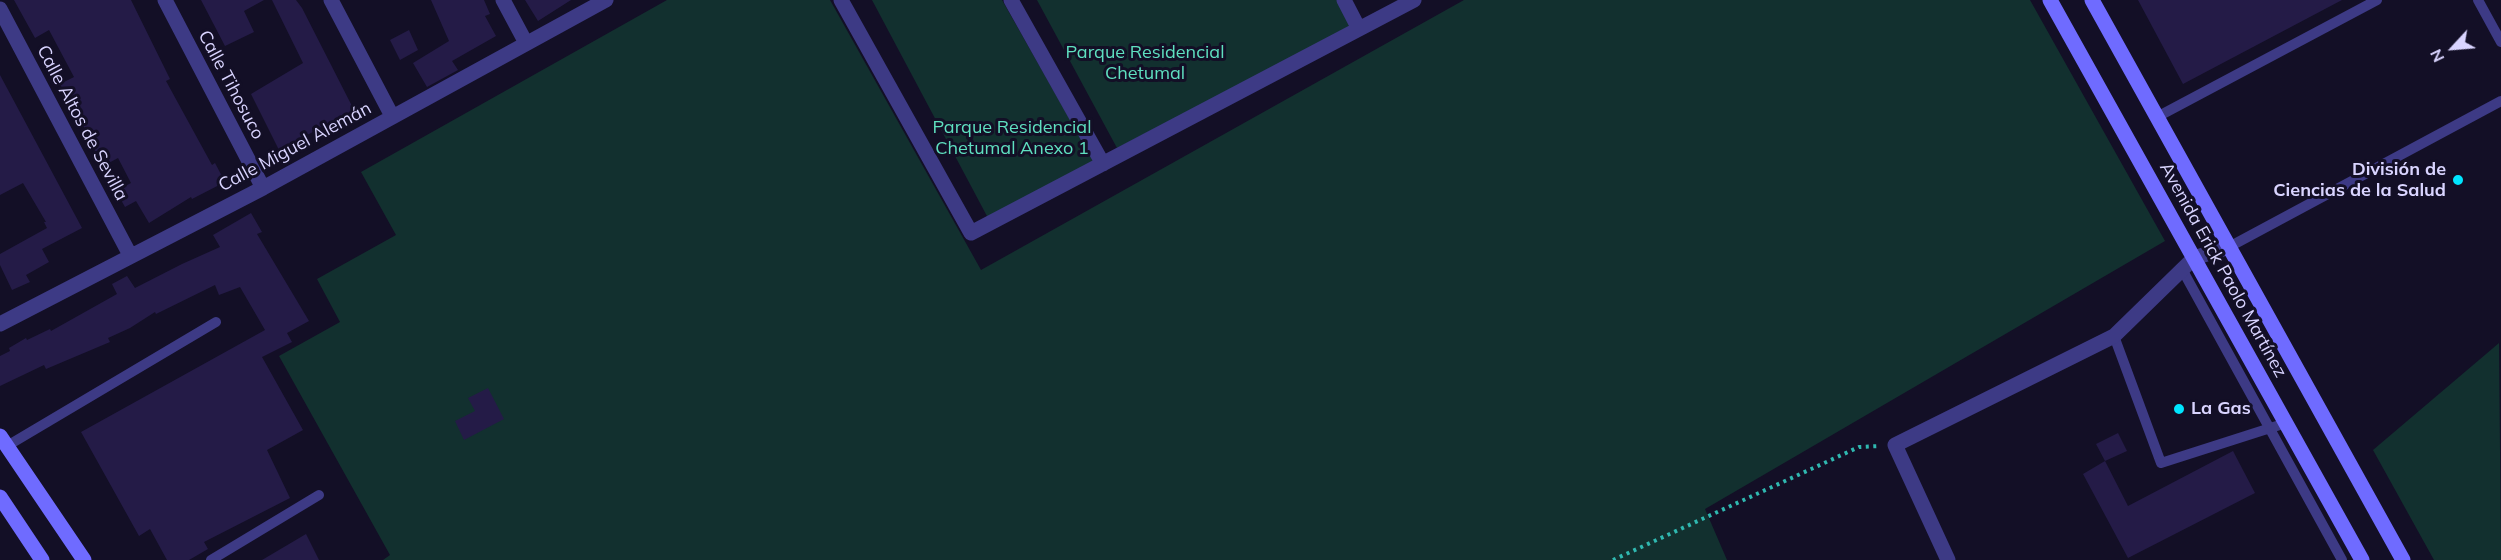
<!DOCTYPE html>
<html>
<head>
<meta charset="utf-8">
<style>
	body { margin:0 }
	#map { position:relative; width:2501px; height:560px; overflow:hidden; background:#130f26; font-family:Mulish,sans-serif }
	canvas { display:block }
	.north { position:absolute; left:2423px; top:18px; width:60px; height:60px; -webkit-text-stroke:4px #130f26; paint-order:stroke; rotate:244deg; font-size:16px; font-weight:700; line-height:24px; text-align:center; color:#d9d4ff }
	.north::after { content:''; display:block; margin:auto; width:21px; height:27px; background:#d9d4ff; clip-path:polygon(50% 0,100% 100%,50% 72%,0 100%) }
</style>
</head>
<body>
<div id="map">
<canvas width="2501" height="560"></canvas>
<div class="north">N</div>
</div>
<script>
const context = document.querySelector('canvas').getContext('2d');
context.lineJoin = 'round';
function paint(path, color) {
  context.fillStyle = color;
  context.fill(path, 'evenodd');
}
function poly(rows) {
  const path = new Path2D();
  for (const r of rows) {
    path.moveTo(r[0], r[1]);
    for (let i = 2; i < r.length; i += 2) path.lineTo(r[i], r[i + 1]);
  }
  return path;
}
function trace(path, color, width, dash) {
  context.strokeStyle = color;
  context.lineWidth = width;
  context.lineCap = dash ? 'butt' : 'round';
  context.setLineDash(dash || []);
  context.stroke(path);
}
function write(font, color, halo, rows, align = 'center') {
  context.font = font + ' Mulish,sans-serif';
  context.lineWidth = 6;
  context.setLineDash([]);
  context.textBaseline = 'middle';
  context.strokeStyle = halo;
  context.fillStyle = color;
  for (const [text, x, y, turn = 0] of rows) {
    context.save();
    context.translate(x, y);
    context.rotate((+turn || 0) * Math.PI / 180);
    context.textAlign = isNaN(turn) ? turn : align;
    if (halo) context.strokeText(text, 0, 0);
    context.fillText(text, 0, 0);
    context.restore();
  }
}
paint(poly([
	[667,0,830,0,981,270,1464,0,2030,0,2165,241,1705,509,1727,560,383,560,390,555,279,356,340,322,317,279,396,235,361,172],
	[872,0,1002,0,1094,162,988,218],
	[1037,0,1338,0,1352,27,1117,148],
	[2499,343,2501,560,2434,560,2373,450]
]), '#12302f');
paint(poly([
	[14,0,131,0,170,79,166,81,212,165,215,163,225,182,192,199,191,197,149,223,136,201,125,207,116,191,131,183,118,158,103,166,93,147,95,146,69,102,60,84,74,77,49,30,35,38],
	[201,0,264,0,244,11,254,32,225,46],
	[272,0,296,0,302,8,354,110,279,150,251,94,303,63],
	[431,0,484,0,490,14,485,16,496,36,452,61,458,70,427,87,413,63,449,41],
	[525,0,571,0,538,21],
	[2138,0,2342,0,2183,84],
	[409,30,418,50,400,60,390,40],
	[0,75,82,228,42,249,49,262,26,275,30,282,12,290,0,265,0,254,47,228,44,222,46,222,23,183,0,195],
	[251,213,262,232,257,234,309,321,287,333,292,342,262,357,303,430,267,450,290,498,204,542,208,549,189,560,167,560,150,529,139,536,81,432,265,330,240,287,219,295,215,285,156,314,155,312,130,328,108,338,110,342,46,369,44,365,0,386,0,356,10,351,9,348,26,338,27,340,50,329,51,331,117,294,112,284,127,276,135,288,182,264,220,247,213,235],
	[488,388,504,419,464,440,455,421,475,411,468,398],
	[2118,433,2127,451,2105,461,2096,444],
	[2233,451,2255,493,2128,558,2083,474,2105,461,2128,506],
	[306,534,319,560,262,560]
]), '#241b47');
trace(poly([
	[1613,560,1859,447,1879,446]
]), '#2fb8b0', 4, [3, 4.5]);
trace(poly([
	[2478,0,2501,42],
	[2157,117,2377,0],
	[2229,247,2501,101],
	[2183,271,2342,560],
	[2114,336,2161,463,2286,423],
	[7,446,216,322],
	[211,560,319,495]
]), '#3d3a85', 10);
trace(poly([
	[165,0,263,188],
	[331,0,392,116],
	[503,0,526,43],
	[841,0,971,233,1414,0],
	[1011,0,1103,164],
	[1344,0,1359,29],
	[0,9,130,255],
	[0,324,263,188,606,0],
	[1948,560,1895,445,2114,336,2194,258,2229,247]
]), '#3d3a85', 15);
trace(poly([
	[2050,0,2362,560],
	[2092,0,2403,560],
	[0,436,84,560],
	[0,497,42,560]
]), '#6f6bff', 15);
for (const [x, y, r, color] of [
	[2458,180,6,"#00e5ff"],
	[2179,409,6,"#00e5ff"]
]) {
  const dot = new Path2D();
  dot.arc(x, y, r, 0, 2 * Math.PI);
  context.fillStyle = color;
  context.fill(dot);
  trace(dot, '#130f26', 2);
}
write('18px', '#5fe0c0', '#130f26', [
	["Parque Residencial",1145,53],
	["Chetumal",1145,74],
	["Parque Residencial",1012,128],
	["Chetumal Anexo 1",1012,149]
]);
write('18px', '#d9d4ff', '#130f26', [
	["Calle Tihosuco",231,85,62],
	["Calle Altos de Sevilla",82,123,62],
	["Calle Miguel Alemán",295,147,-28],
	["Avenida Erick Paolo Martínez",2223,270,61]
]);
write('bold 18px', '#d9d4ff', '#130f26', [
	["División de",2446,170],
	["Ciencias de la Salud",2446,191],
	["La Gas",2191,409,"left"]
], 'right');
</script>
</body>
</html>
